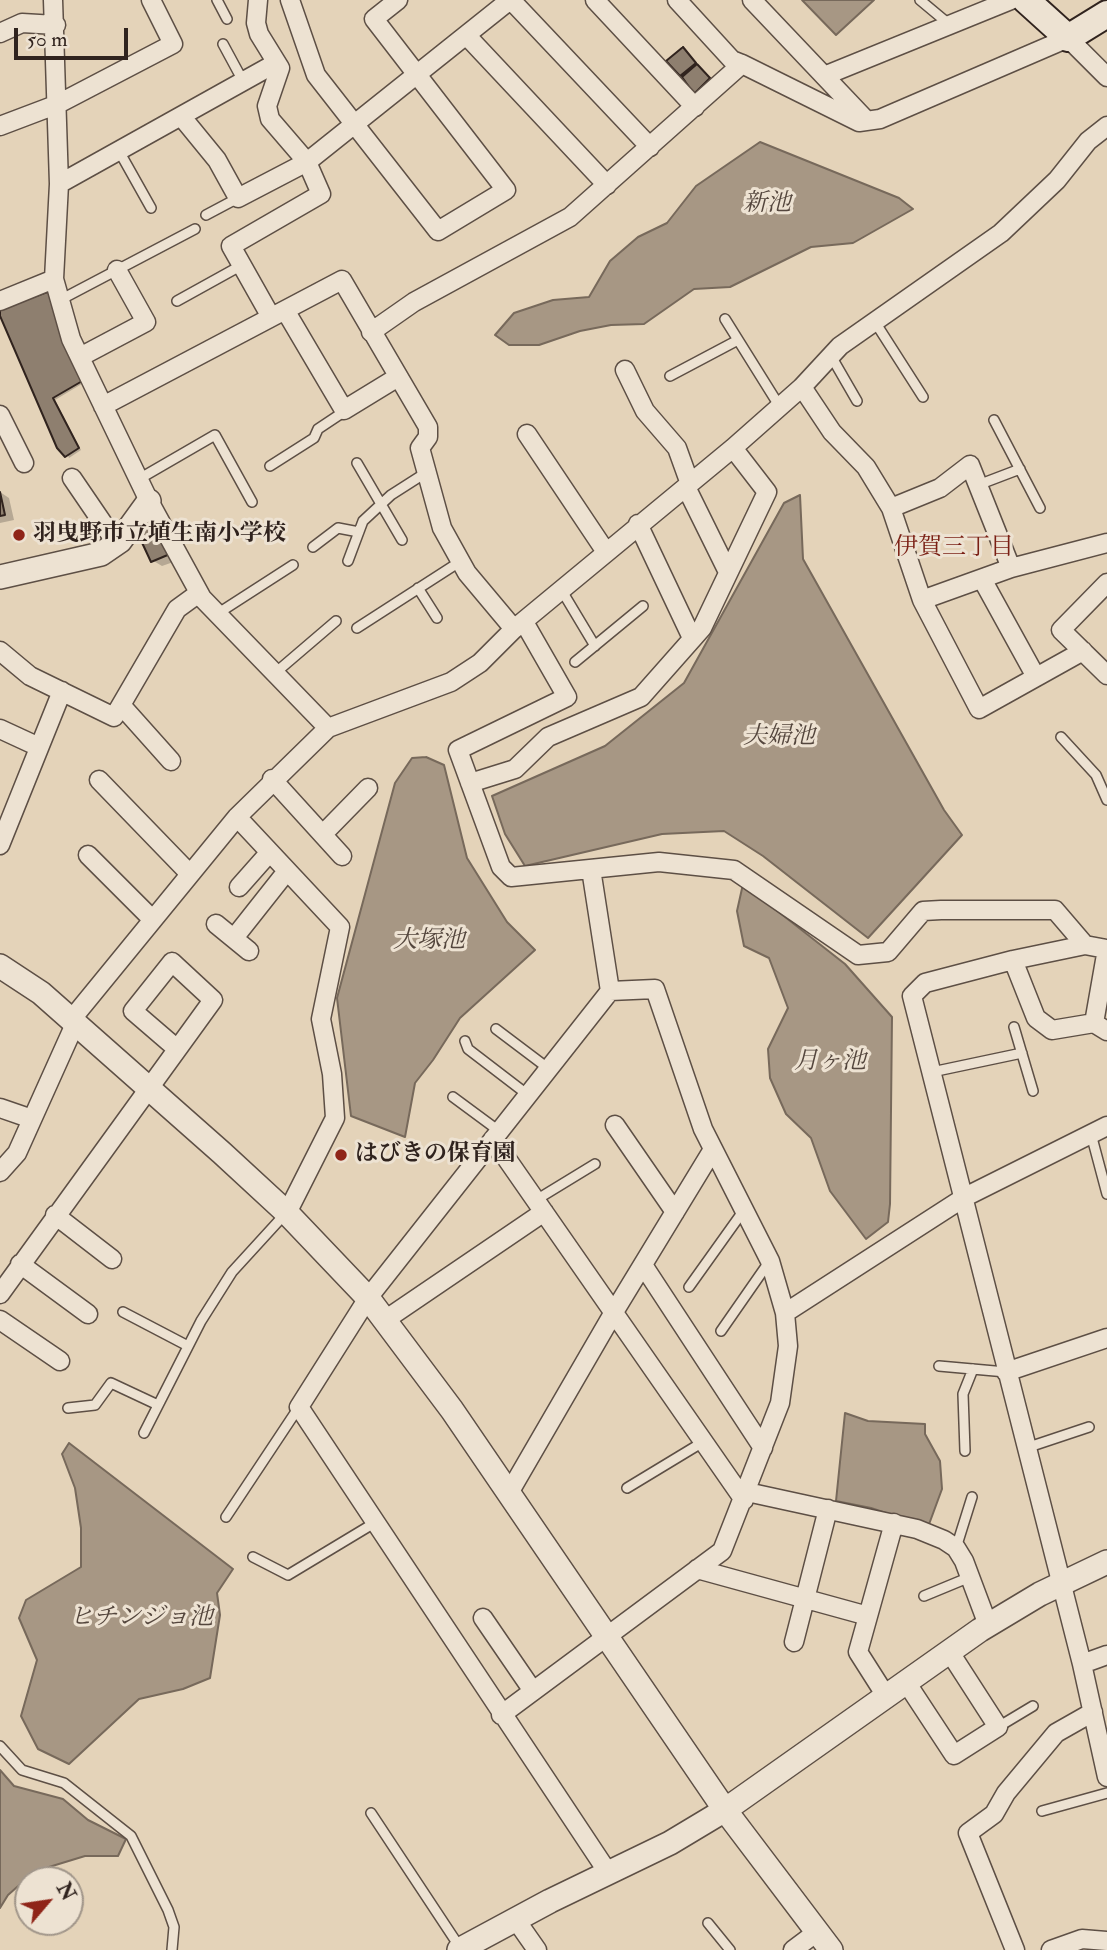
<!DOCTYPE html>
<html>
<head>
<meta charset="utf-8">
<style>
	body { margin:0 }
	#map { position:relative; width:1107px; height:1950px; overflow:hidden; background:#e4d3b9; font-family:"IM FELL Double Pica",serif }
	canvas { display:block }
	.north { position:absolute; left:14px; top:1866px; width:70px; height:70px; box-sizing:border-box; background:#ede2d2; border:2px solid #a1968a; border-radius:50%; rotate:61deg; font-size:19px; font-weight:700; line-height:28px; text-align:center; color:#30231e }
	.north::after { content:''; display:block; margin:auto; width:24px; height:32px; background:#8f2418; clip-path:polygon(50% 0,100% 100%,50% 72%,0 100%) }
	.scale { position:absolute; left:14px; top:28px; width:114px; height:32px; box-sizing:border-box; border:4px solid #30231e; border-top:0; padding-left:9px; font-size:21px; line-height:24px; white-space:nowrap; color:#30231e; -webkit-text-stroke:5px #ede2d2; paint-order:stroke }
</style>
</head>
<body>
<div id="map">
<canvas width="1107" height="1950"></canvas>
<div class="north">N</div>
<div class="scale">50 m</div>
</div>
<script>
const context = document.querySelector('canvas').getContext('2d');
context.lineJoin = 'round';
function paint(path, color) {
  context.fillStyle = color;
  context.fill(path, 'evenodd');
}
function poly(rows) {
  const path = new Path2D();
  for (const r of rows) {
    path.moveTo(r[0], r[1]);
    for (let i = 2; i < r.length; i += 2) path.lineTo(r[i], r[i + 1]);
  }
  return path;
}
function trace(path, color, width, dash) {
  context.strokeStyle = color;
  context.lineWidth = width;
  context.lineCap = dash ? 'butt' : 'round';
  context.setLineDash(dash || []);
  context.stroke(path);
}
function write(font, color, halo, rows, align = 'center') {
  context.font = font + ' "IM FELL Double Pica","Noto Serif JP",serif';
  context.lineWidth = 6;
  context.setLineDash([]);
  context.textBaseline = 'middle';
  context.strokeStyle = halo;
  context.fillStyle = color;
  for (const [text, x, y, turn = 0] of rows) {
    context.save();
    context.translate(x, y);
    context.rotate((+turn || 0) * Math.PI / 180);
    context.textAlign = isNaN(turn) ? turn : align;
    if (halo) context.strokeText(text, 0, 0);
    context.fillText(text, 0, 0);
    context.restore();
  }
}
const water = poly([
	[802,0,874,0,836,35,802,0],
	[760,142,899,198,913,209,853,243,811,247,730,287,694,289,644,324,611,325,580,331,539,345,509,345,495,335,514,313,553,300,589,297,610,261,638,237,667,223,696,186,760,142],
	[800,495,803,559,944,810,962,835,868,938,763,856,724,831,662,834,525,866,505,834,492,796,605,746,684,683,784,503,800,495],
	[426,757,444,765,467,858,507,922,535,950,460,1018,433,1060,415,1083,405,1137,351,1116,337,998,395,783,412,758,426,757],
	[743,884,845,964,892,1017,890,1204,888,1222,866,1239,830,1191,811,1138,786,1114,770,1078,768,1049,788,1008,769,958,744,946,737,911,743,884],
	[845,1413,868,1421,925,1424,925,1434,940,1461,942,1489,928,1527,871,1508,836,1501,845,1413],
	[69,1443,233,1569,217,1593,220,1615,210,1678,183,1689,139,1699,69,1764,38,1749,21,1716,37,1660,19,1618,26,1600,81,1567,81,1528,75,1488,62,1454,69,1443],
	[0,1770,14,1786,63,1799,88,1820,126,1839,118,1856,85,1856,49,1867,25,1880,8,1895,0,1908,0,1770]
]);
paint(water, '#a79784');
trace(water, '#77695b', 2);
paint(poly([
	[683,49,716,83,701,96,681,74],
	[0,311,85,382,55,400,81,450,69,458],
	[0,492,9,498,14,520,0,523],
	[140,534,179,560,162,566,152,560]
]), '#0003');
const building = poly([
	[683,47,696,63,680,76,666,61,683,47],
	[697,64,710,78,694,94,682,77,697,64],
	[50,291,84,380,53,398,79,448,65,457,57,448,0,316,0,309,50,291],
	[0,492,5,515,0,516,0,492],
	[153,521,170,554,151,562,138,534,144,525,153,521]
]);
paint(building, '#8e7f6f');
trace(building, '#30231e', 2);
const service = poly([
	[217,0,227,19],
	[920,0,950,25],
	[223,44,243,81],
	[119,151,151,208],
	[206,215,238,198],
	[60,300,195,229],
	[177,301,242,265],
	[725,319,780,407],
	[875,322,923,397],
	[831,356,857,401],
	[670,376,738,340],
	[994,420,1040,508],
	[357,463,402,540],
	[270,466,314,438,318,429,345,411],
	[139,479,215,435,252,502],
	[978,485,1020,469],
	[313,547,338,528,359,532],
	[348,561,363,521,391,495,427,472],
	[418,588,437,618],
	[562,591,595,646],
	[217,614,293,565],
	[357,628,461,561],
	[575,662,643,606],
	[274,674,336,621],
	[1061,737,1096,775,1107,800],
	[1014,1027,1033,1091],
	[496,1029,549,1069],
	[465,1041,468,1049,528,1095],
	[932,1072,1022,1053],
	[453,1097,499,1131],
	[1091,1134,1107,1194],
	[536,1200,595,1164],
	[689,1287,744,1210],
	[123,1312,188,1346],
	[721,1331,769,1262],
	[939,1366,1006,1372],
	[68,1408,95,1405,111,1383,158,1405],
	[144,1433,201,1321,232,1272,285,1214],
	[1026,1448,1089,1427],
	[965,1451,963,1394,973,1369],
	[627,1488,703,1442],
	[226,1517,299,1407],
	[956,1548,972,1497],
	[253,1557,288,1575,376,1522],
	[924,1596,970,1577],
	[998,1727,1033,1706],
	[0,1746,22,1770,64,1783,131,1836,168,1910,174,1927,172,1950],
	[1042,1811,1107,1793],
	[371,1813,461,1949],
	[708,1923,730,1950]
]);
const minor = poly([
	[53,0,59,184,54,279,71,339,149,501,202,598,328,728],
	[258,0,256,23,259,34,280,68,267,106,270,119,307,162,321,194,231,246,271,317],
	[290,0,316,75,438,231,506,190,374,19,398,0],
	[511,0,650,147],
	[595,0,695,107],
	[677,0,732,60,742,64],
	[752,0,865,119],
	[0,33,22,23,56,25],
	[467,36,607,185],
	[824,76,1011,0],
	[181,116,217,160,238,198,307,162,510,0],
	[0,126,58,104,173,44,151,0],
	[59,184,276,63],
	[0,301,54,279],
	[285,310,344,410,398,377],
	[371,332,414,302,570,217,742,64,859,122,880,119,1068,38,1107,77],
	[80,357,146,322,117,270],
	[625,370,645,411,677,448,690,484],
	[802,387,840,346,1001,233,1057,180,1088,141,1107,126],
	[103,406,342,280,428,427,428,437,420,448,442,528,467,573,514,629],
	[0,415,24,463],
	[527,434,606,552],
	[72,478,117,544],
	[686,487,728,572],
	[891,508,940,488,970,465,1011,568],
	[638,524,692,638],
	[982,579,1036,677],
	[1107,583,1061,630,1107,675],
	[922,600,979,709,1083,651],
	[524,622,567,697,458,750,501,867,511,877,659,862,734,870,858,955,888,952,923,911,941,910,1055,910,1085,945],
	[0,651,30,676,114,717,177,609,199,593],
	[121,705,171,761],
	[0,729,39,747],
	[272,779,342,856],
	[99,780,189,873],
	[470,783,515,769,548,737,641,697,702,628,767,492,733,448],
	[237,817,340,927,321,1019,332,1074,335,1118,287,1213],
	[323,834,368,788],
	[0,845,62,691],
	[88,855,153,920],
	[591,869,610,991,368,1298,299,1407,609,1874],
	[239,887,270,852],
	[216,924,249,951],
	[234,938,287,871],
	[1106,949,1085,945,1013,960,925,983,912,996,1082,1664,1107,1777],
	[1013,960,1036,1018,1052,1030,1094,1023,1107,1031],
	[71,1020,237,817,328,728,451,682,480,663,514,629,733,448,802,387,832,432,866,467,891,508,922,600,1011,568,1107,543],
	[1094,1023,1107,949],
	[0,1108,32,1119],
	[615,1125,675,1212],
	[493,1139,744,1500],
	[0,1172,17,1153,75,1024],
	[55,1215,112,1259],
	[20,1264,88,1314],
	[643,1265,763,1448],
	[0,1294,213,1000,172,962,133,1011,176,1048],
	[785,1313,965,1197,1107,1126],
	[0,1320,60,1361],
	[385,1320,544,1212],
	[1006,1372,1107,1338],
	[747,1492,917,1529,944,1540,956,1548,964,1561,988,1625],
	[509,1493,614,1312,712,1151],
	[697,1569,868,1616],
	[483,1618,533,1691],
	[794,1642,828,1509],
	[1082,1664,1107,1655],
	[906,1682,954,1755,998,1727,949,1651],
	[886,1696,858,1652,894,1523],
	[501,1715,722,1551,780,1403,788,1346,785,1313,770,1261,703,1129,655,989,610,991],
	[516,1920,537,1950],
	[793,1950,817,1932],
	[1015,1950,968,1833,994,1814,1006,1793,1056,1733,1093,1712],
	[1051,1950,1082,1939,1107,1941]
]);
const tertiary = poly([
	[0,577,101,554,120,541,149,501],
	[0,966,41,993,222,1153,287,1213,368,1298,452,1410,725,1810,831,1950],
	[459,1950,550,1901,670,1843,725,1810,980,1630,1040,1594,1107,1562]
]);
const secondary = poly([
	[1026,0,1068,38,1107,14]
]);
trace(service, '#5d4f45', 12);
trace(minor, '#5d4f45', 21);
trace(tertiary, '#5d4f45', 26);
trace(secondary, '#30231e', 30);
trace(service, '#ede2d2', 9);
trace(minor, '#ede2d2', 18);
trace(tertiary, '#ede2d2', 23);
trace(secondary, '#ede2d2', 26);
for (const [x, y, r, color] of [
	[19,535,7,"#8f2418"],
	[341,1155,7,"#8f2418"]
]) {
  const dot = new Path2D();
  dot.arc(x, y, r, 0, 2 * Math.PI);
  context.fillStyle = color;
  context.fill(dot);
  trace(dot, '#ede2d2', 2.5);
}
write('bold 23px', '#30231e', '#ede2d2', [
	["羽曳野市立埴生南小学校",33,535],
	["はびきの保育園",355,1155]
], 'left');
write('italic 24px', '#54463d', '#ede2d2', [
	["新池",767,205],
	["夫婦池",779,738],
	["大塚池",429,942],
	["月ヶ池",830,1063],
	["ヒチンジョ池",141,1619]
]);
write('24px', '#7a1f14', '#ede2d2', [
	["伊賀三丁目",954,549]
]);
</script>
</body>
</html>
